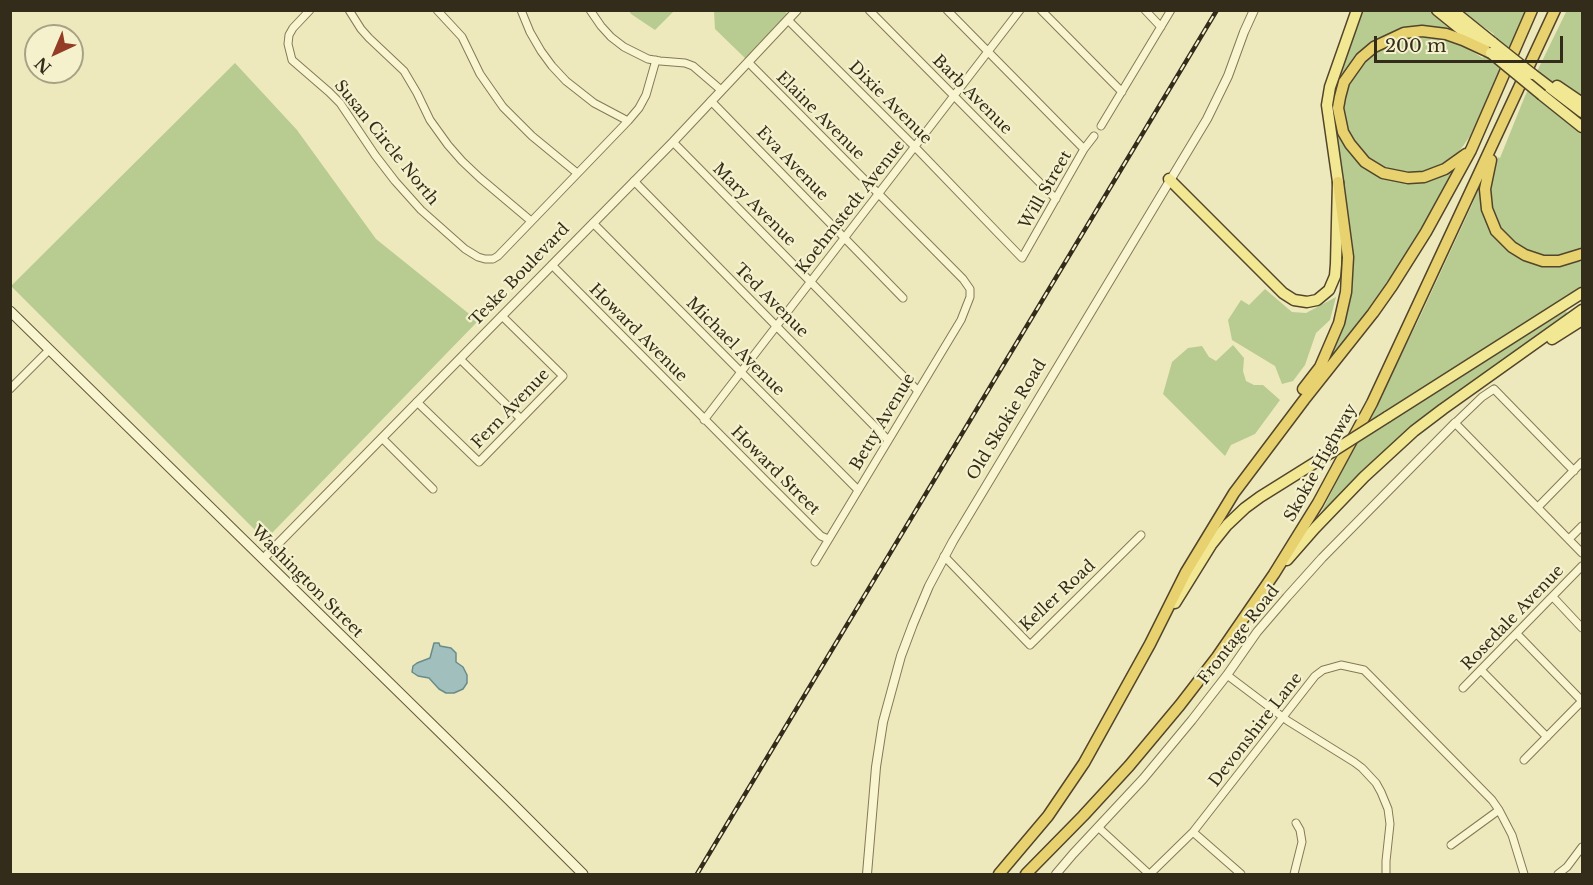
<!DOCTYPE html>
<html>
<head>
<meta charset="utf-8">
<style>
	body { margin:0 }
	#map { position:relative; width:1593px; height:885px; overflow:hidden; background:#ede9bd; font-family:"Libre Baskerville",serif }
	canvas { display:block }
	.frame { position:absolute; inset:0; border:12px solid #342c1b; pointer-events:none }
	.north { position:absolute; left:24px; top:24px; width:60px; height:60px; box-sizing:border-box; background:#f5f1cc; border:2px solid #a8a285; border-radius:50%; rotate:224deg; font-size:16px; font-weight:700; line-height:24px; text-align:center; color:#342c1b }
	.north::after { content:''; display:block; margin:auto; width:21px; height:27px; background:#943c26; clip-path:polygon(50% 0,100% 100%,50% 72%,0 100%) }
	.scale { position:absolute; left:1374px; top:36px; width:189px; height:27px; box-sizing:border-box; border:3px solid #342c1b; border-top:0; padding-left:8px; font-size:18px; line-height:21px; white-space:nowrap; color:#342c1b; -webkit-text-stroke:4px #f5f1cc; paint-order:stroke }
</style>
</head>
<body>
<div id="map">
<canvas width="1593" height="885"></canvas>
<div class="frame"></div>
<div class="north">N</div>
<div class="scale">200 m</div>
</div>
<script>
const context = document.querySelector('canvas').getContext('2d');
context.lineJoin = 'round';
function paint(path, color) {
  context.fillStyle = color;
  context.fill(path, 'evenodd');
}
function poly(rows) {
  const path = new Path2D();
  for (const r of rows) {
    path.moveTo(r[0], r[1]);
    for (let i = 2; i < r.length; i += 2) path.lineTo(r[i], r[i + 1]);
  }
  return path;
}
function trace(path, color, width, dash) {
  context.strokeStyle = color;
  context.lineWidth = width;
  context.lineCap = dash ? 'butt' : 'round';
  context.setLineDash(dash || []);
  context.stroke(path);
}
function write(font, color, halo, rows, align = 'center') {
  context.font = font + ' "Libre Baskerville",serif';
  context.lineWidth = 4.5;
  context.setLineDash([]);
  context.textBaseline = 'middle';
  context.strokeStyle = halo;
  context.fillStyle = color;
  for (const [text, x, y, turn = 0] of rows) {
    context.save();
    context.translate(x, y);
    context.rotate((+turn || 0) * Math.PI / 180);
    context.textAlign = isNaN(turn) ? turn : align;
    if (halo) context.strokeText(text, 0, 0);
    context.fillText(text, 0, 0);
    context.restore();
  }
}
paint(poly([
	[629,11,674,11,655,30,631,14],
	[714,11,784,11,789,15,746,59,715,29],
	[1362,11,1432,11,1468,39,1427,30,1377,44,1338,96,1344,141,1349,151,1356,159,1387,179,1454,168,1443,195,1381,296,1319,374,1336,343,1349,303,1332,118,1332,99,1337,80],
	[1460,11,1527,11,1470,136,1456,156,1435,170,1409,176,1373,165,1349,137,1343,108,1345,94,1352,76,1368,58,1378,50,1400,41,1414,38,1429,37,1443,38,1460,44,1483,58,1494,34],
	[1563,11,1582,11,1582,100,1555,79,1544,103,1582,132,1582,252,1568,257,1539,257,1512,244,1495,222,1488,194,1492,172,1498,157,1500,158,1525,96,1566,12],
	[235,63,297,130,376,239,478,321,272,533,255,530,11,286],
	[1489,164,1483,183,1496,238,1557,265,1568,264,1579,260,1580,262,1582,261,1582,286,1436,380,1384,424,1413,407,1413,405,1566,311,1567,313,1565,315,1451,396,1319,517,1418,321,1471,207],
	[1265,289,1292,312,1306,313,1336,297,1330,320,1316,333,1305,365,1293,381,1282,384,1275,366,1232,340,1228,320,1241,300,1249,305],
	[1233,345,1244,358,1243,371,1246,381,1254,385,1263,385,1280,400,1255,434,1231,445,1225,456,1163,394,1172,362,1188,348,1202,346,1209,357,1216,361]
]), '#b8cb91');
const water = poly([
	[434,643,439,643,440,646,451,648,456,653,456,662,463,667,467,675,467,683,463,689,454,693,446,693,439,689,429,678,418,676,412,672,413,666,417,663,430,658,434,643]
]);
paint(water, '#a1bfbc');
trace(water, '#688c8a', 1.5);
const minor = poly([
	[310,10,293,28,289,35,288,44,292,60,329,92,340,103,375,155,395,181,421,210,465,249,478,257,485,259,493,259,498,256,628,121,639,108,646,95,656,60],
	[349,10,361,29,369,38,404,71,417,93,430,120,448,145,462,161,480,178,531,221],
	[437,10,462,37,480,74,503,107,532,136,577,173],
	[521,10,530,32,541,51,552,66,566,81,594,103,628,121],
	[590,10,601,26,611,37,624,47,648,59,660,61,685,63,693,66,721,90],
	[869,10,1056,199],
	[947,10,1084,149],
	[1041,10,1122,92],
	[1145,10,1161,27],
	[788,20,915,147,1022,258,1084,149,1094,136],
	[748,62,963,279,970,289,970,297,961,320,815,562],
	[711,101,903,298],
	[1101,126,1171,10],
	[673,142,918,391],
	[634,181,888,440],
	[593,223,858,490],
	[552,265,768,483,821,536,828,539],
	[460,359,521,419],
	[10,389,49,350],
	[417,402,479,462,557,382,563,376,502,316],
	[704,420,1020,10],
	[382,438,433,489],
	[1574,471,1494,389,1482,397,1455,423,1582,553],
	[1538,507,1582,462],
	[1569,539,1582,526],
	[944,556,1030,645,1141,535],
	[1553,597,1582,628],
	[1517,634,1582,701],
	[1481,670,1547,737],
	[1227,675,1288,721,1354,762,1362,768,1376,783,1381,792,1388,809,1390,824,1386,861,1386,874],
	[1463,688,1582,566],
	[1524,760,1582,701],
	[1098,827,1149,874],
	[1193,832,1241,874],
	[1451,845,1499,810],
	[1150,874,1193,832,1315,676,1323,670,1341,665,1364,670,1372,678,1492,800,1499,810,1512,835,1524,874],
	[1294,874,1302,842,1300,830,1296,823],
	[1558,874,1567,867,1582,847]
]);
const tertiary = poly([
	[263,559,673,142,797,10],
	[867,874,876,767,883,722,901,656,913,624,929,586,953,541,1207,119,1228,76,1244,32,1254,10],
	[1056,874,1073,854,1143,779,1192,720,1227,675,1257,632,1287,597,1322,558,1455,423]
]);
const secondary = poly([
	[10,311,509,800,583,874]
]);
const primary = poly([
	[1437,10,1484,48],
	[1452,10,1493,43],
	[1532,74,1582,112],
	[1557,86,1582,103],
	[1542,95,1582,127],
	[1169,179,1283,293,1294,300,1307,302,1317,300,1329,290,1335,276,1336,264,1338,182,1327,105,1330,87,1357,10],
	[1552,339,1582,320],
	[1387,417,1582,293],
	[1287,560,1315,528,1364,477,1414,431,1443,409,1582,310],
	[1175,603,1211,545,1227,525,1245,508,1260,497,1316,462]
]);
const trunk = poly([
	[1466,154,1445,169,1424,177,1408,178,1383,173,1365,162,1350,144,1343,132,1338,108,1340,97,1344,82,1361,58,1374,47,1404,33,1422,31,1446,34,1463,40,1491,53],
	[1491,160,1485,189,1487,209,1496,231,1512,247,1525,255,1543,261,1559,261,1582,254],
	[1303,389,1320,367,1339,323,1346,292,1348,257,1338,182],
	[999,874,1048,816,1084,763,1150,644,1186,572,1234,493,1304,400,1373,313,1392,286,1426,232,1471,150,1532,10],
	[1026,874,1083,816,1129,766,1180,705,1217,657,1274,574,1318,503,1372,403,1555,10]
]);
trace(minor, '#857956', 9);
trace(tertiary, '#857956', 10);
trace(secondary, '#66593a', 11);
trace(primary, '#52452b', 13);
trace(trunk, '#52452b', 13);
trace(minor, '#f8f5d0', 7);
trace(tertiary, '#f8f5d0', 8);
trace(secondary, '#f8f5d0', 9);
trace(primary, '#f2e893', 10);
trace(trunk, '#e8d26f', 10);
const rail = poly([
	[697,874,1217,10]
]);
trace(rail, '#342c1b', 4.5);
trace(rail, '#f5f1cc', 2, [7]);
const primaryBridge = poly([
	[1493,43,1532,74],
	[1491,53,1542,95],
	[1316,462,1387,417]
]);
trace(primaryBridge, '#52452b', 13, []);
trace(primaryBridge, '#f2e893', 10);
write('16px', '#342c1b', '#f5f1cc', [
	["Barb Avenue",972,95,45],
	["Dixie Avenue",890,103,45],
	["Elaine Avenue",820,116,45],
	["Susan Circle North",386,143,51],
	["Eva Avenue",792,164,46],
	["Will Street",1046,190,-60],
	["Mary Avenue",754,205,45],
	["Koehmstedt Avenue",851,207,-52],
	["Teske Boulevard",520,275,-46],
	["Ted Avenue",771,301,45],
	["Howard Avenue",638,333,45],
	["Michael Avenue",735,347,45],
	["Fern Avenue",511,409,-46],
	["Old Skokie Road",1007,420,-59],
	["Betty Avenue",883,422,-59],
	["Skokie Highway",1321,463,-61],
	["Howard Street",775,471,45],
	["Washington Street",307,582,45],
	["Keller Road",1058,596,-43],
	["Rosedale Avenue",1513,618,-46],
	["Frontage Road",1239,635,-52],
	["Devonshire Lane",1256,730,-52]
]);
</script>
</body>
</html>
